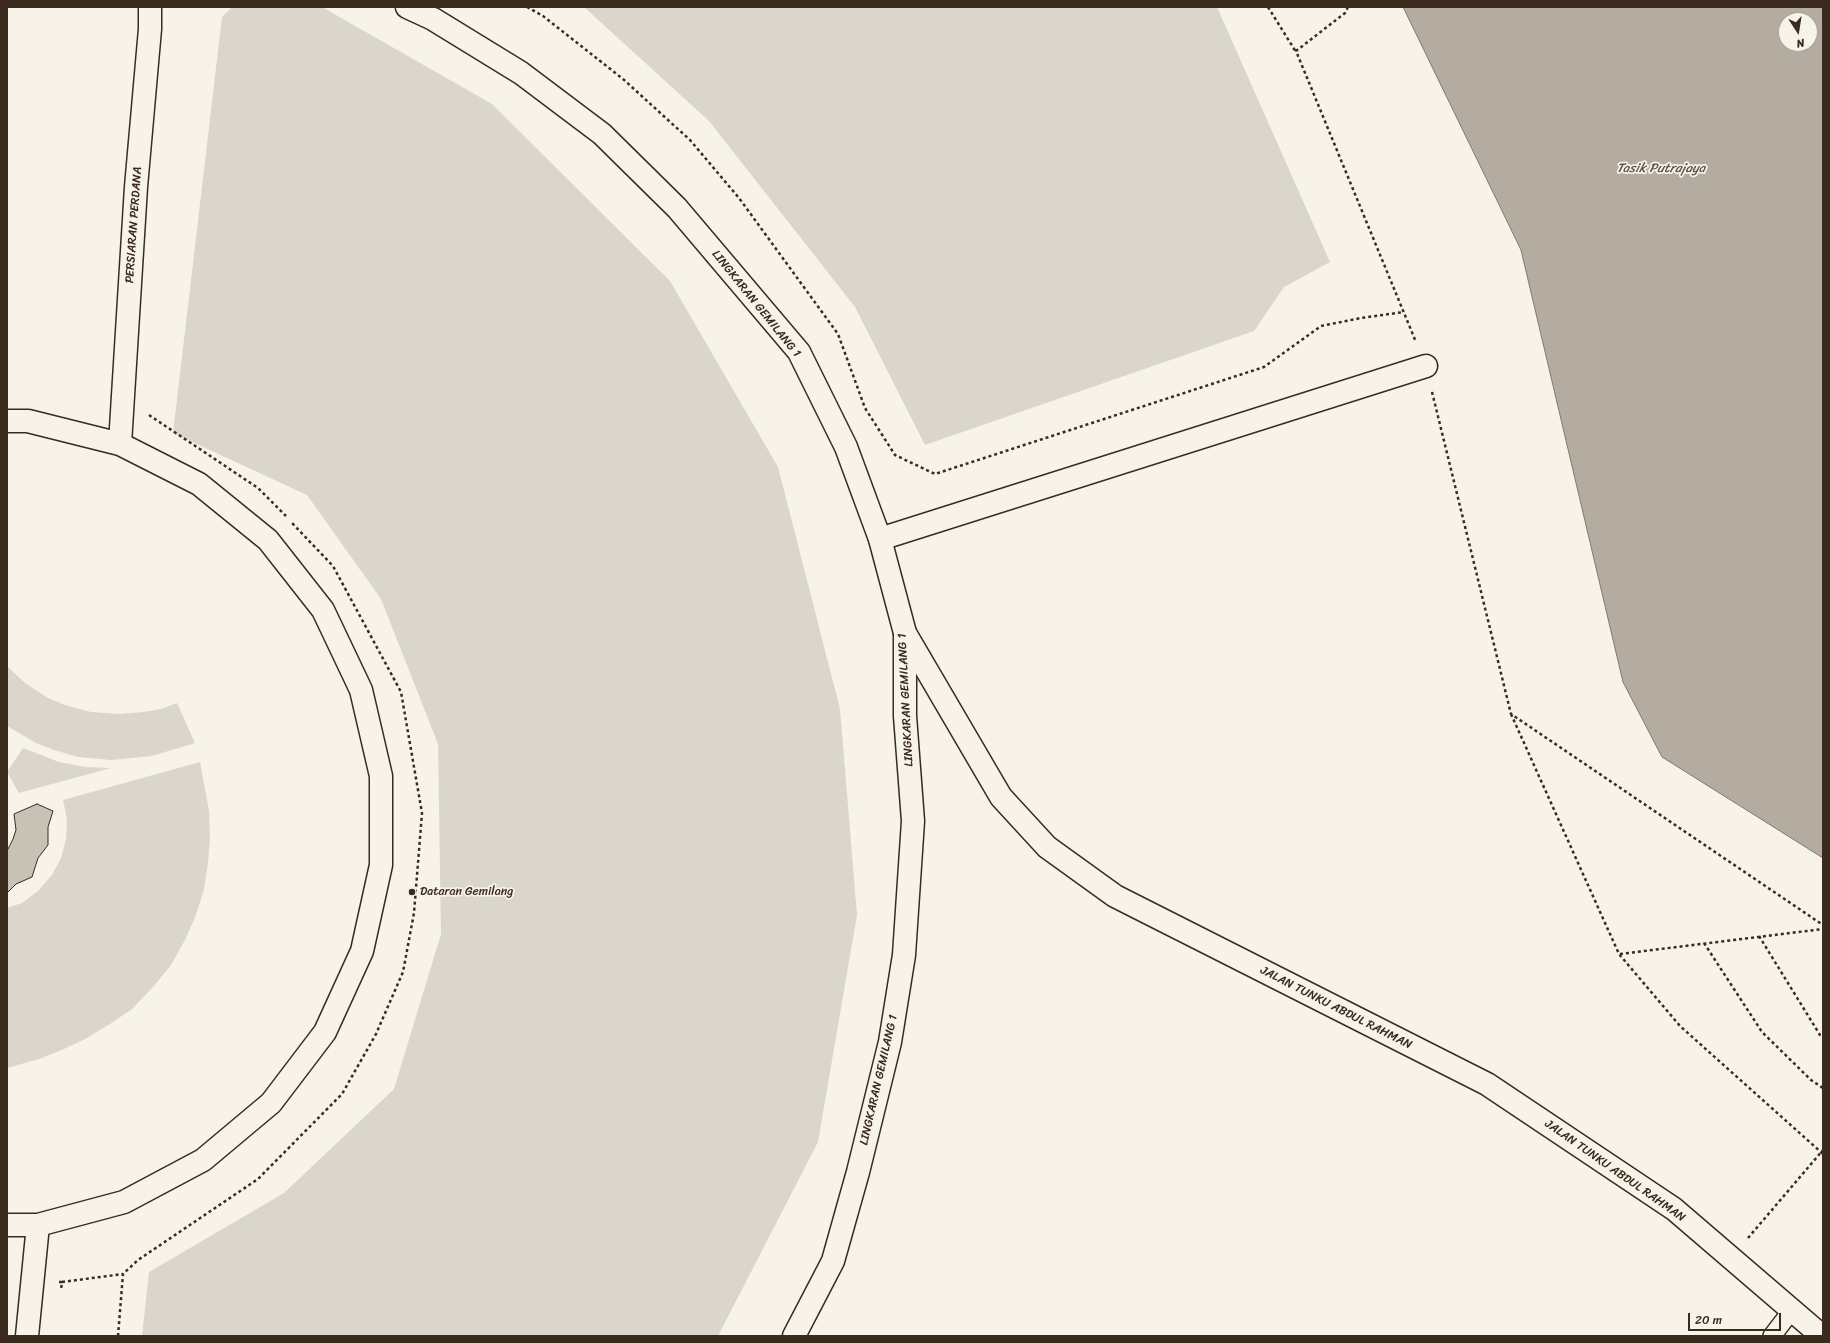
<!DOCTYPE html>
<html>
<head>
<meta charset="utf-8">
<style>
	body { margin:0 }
	#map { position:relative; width:1830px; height:1343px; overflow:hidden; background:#f7f3e8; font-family:Sriracha,sans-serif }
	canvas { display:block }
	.frame { position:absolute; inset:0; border:8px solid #3b2a1e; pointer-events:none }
	.north { position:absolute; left:1778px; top:12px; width:40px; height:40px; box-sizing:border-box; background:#f7f3e8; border:1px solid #aca397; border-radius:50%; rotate:168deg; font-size:11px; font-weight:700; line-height:16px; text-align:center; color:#3b2a1e }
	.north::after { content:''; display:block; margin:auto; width:14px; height:18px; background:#3b2a1e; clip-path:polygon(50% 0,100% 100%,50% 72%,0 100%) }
	.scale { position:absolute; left:1688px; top:1313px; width:93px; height:18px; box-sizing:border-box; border:2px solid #3b2a1e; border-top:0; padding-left:5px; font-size:12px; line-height:14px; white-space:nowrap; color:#3b2a1e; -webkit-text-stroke:3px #f7f3e8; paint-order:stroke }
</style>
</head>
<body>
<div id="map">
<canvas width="1830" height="1343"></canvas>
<div class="frame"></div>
<div class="north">N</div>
<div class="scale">20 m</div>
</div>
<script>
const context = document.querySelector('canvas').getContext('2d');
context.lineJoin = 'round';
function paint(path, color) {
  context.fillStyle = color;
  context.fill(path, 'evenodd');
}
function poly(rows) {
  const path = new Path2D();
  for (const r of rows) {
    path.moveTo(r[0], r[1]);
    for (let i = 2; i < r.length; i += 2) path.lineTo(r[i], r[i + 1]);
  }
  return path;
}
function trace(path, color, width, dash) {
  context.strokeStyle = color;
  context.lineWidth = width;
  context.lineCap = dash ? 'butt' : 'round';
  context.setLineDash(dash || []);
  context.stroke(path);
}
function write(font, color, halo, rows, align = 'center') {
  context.font = font + ' Sriracha,sans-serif';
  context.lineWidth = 3.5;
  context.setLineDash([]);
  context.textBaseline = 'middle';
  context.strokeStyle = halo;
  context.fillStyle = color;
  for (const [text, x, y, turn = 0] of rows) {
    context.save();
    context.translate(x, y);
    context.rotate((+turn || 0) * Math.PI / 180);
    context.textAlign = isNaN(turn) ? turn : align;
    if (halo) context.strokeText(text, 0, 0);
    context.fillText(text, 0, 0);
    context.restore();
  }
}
paint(poly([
	[232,7,322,7,492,104,670,281,778,467,840,709,857,915,818,1142,718,1336,142,1336,149,1272,284,1193,394,1089,441,934,438,744,381,599,307,495,173,433,222,17],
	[584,7,1217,7,1330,262,1284,287,1254,331,925,445,855,307,709,121],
	[7,666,25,683,48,698,65,705,91,712,118,714,144,712,161,709,177,703,195,743,152,756,111,760,78,757,54,750,36,743,7,726],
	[23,748,59,762,86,767,111,768,19,793,7,772],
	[200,762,209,811,210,837,208,863,204,889,196,915,185,940,171,965,153,987,132,1009,110,1024,87,1038,64,1049,39,1059,7,1068,7,908,22,903,38,891,52,875,61,858,66,839,67,819,63,800]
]), '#dbd6cb');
const water = poly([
	[1403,7,1823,7,1823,858,1662,757,1623,682,1521,250,1403,7],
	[1786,20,1810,20,1810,44,1786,44,1786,20]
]);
paint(water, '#b4aca0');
trace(water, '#84786c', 1);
const building = poly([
	[37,804,53,811,48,827,48,845,38,858,32,877,16,884,7,893,7,851,13,839,16,830,14,814,37,804]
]);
paint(building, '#c8c1b6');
trace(building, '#3b2a1e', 1);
const lane = poly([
	[1772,1336,1792,1310]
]);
const street = poly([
	[880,539,1426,366]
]);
const secondary = poly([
	[7,421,28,421,120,444,199,484,268,540,323,610,361,690,381,776,381,865,362,951,325,1032,271,1103,203,1160,124,1202,38,1225,7,1225],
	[120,444,136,187,150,29,150,7],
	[905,633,1001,797,1047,847,1115,896,1487,1084,1674,1209,1822,1336],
	[27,1336,38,1225]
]);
const primary = poly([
	[407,7,433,19,521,73,602,134,677,208,799,352,846,447,880,539,905,633,905,716,913,821,904,955,890,1042,858,1172,833,1261,794,1336]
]);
trace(lane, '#3b2a1e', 20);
trace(street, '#3b2a1e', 25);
trace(secondary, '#3b2a1e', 25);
trace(primary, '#3b2a1e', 25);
trace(poly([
	[527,7,543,16,623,79,690,140,739,198,838,334,865,408,895,455,935,474,1264,367,1321,326,1361,318,1404,312],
	[1268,7,1296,52],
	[1348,7,1345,13,1296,51,1416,342],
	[1432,392,1511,714,1823,925],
	[149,415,258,488,286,516],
	[1511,714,1619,954,1680,1026,1823,1154],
	[1759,936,1820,1035,1823,1037],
	[1704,943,1762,1032,1811,1080,1823,1088],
	[1620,954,1823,929],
	[1748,1238,1823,1150],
	[59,1282,62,1282,61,1290],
	[62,1282,123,1274],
	[118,1336,123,1274,138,1260,258,1179,342,1094,376,1034,403,972,414,913,422,813,401,692,333,566,292,523]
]), '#3b2a1e', 2.5, [3, 3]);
trace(lane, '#f7f3e8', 17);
trace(street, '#f7f3e8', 22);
trace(secondary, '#f7f3e8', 22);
trace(primary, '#f7f3e8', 22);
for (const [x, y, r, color] of [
	[412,892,4,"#3b2a1e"]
]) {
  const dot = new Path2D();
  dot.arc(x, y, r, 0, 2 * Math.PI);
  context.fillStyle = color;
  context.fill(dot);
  trace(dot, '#f7f3e8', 1.5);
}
write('12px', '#3b2a1e', '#f7f3e8', [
	["PERSIARAN PERDANA",134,225,-86],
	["LINGKARAN GEMILANG 1",756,304,51],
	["LINGKARAN GEMILANG 1",906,700,-93],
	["JALAN TUNKU ABDUL RAHMAN",1336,1008,27],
	["LINGKARAN GEMILANG 1",879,1080,-77],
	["JALAN TUNKU ABDUL RAHMAN",1615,1171,35]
]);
write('12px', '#3b2a1e', '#f7f3e8', [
	["Dataran Gemilang",420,892]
], 'left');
write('italic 13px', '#5f5145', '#f7f3e8', [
	["Tasik Putrajaya",1661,169]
]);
</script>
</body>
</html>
